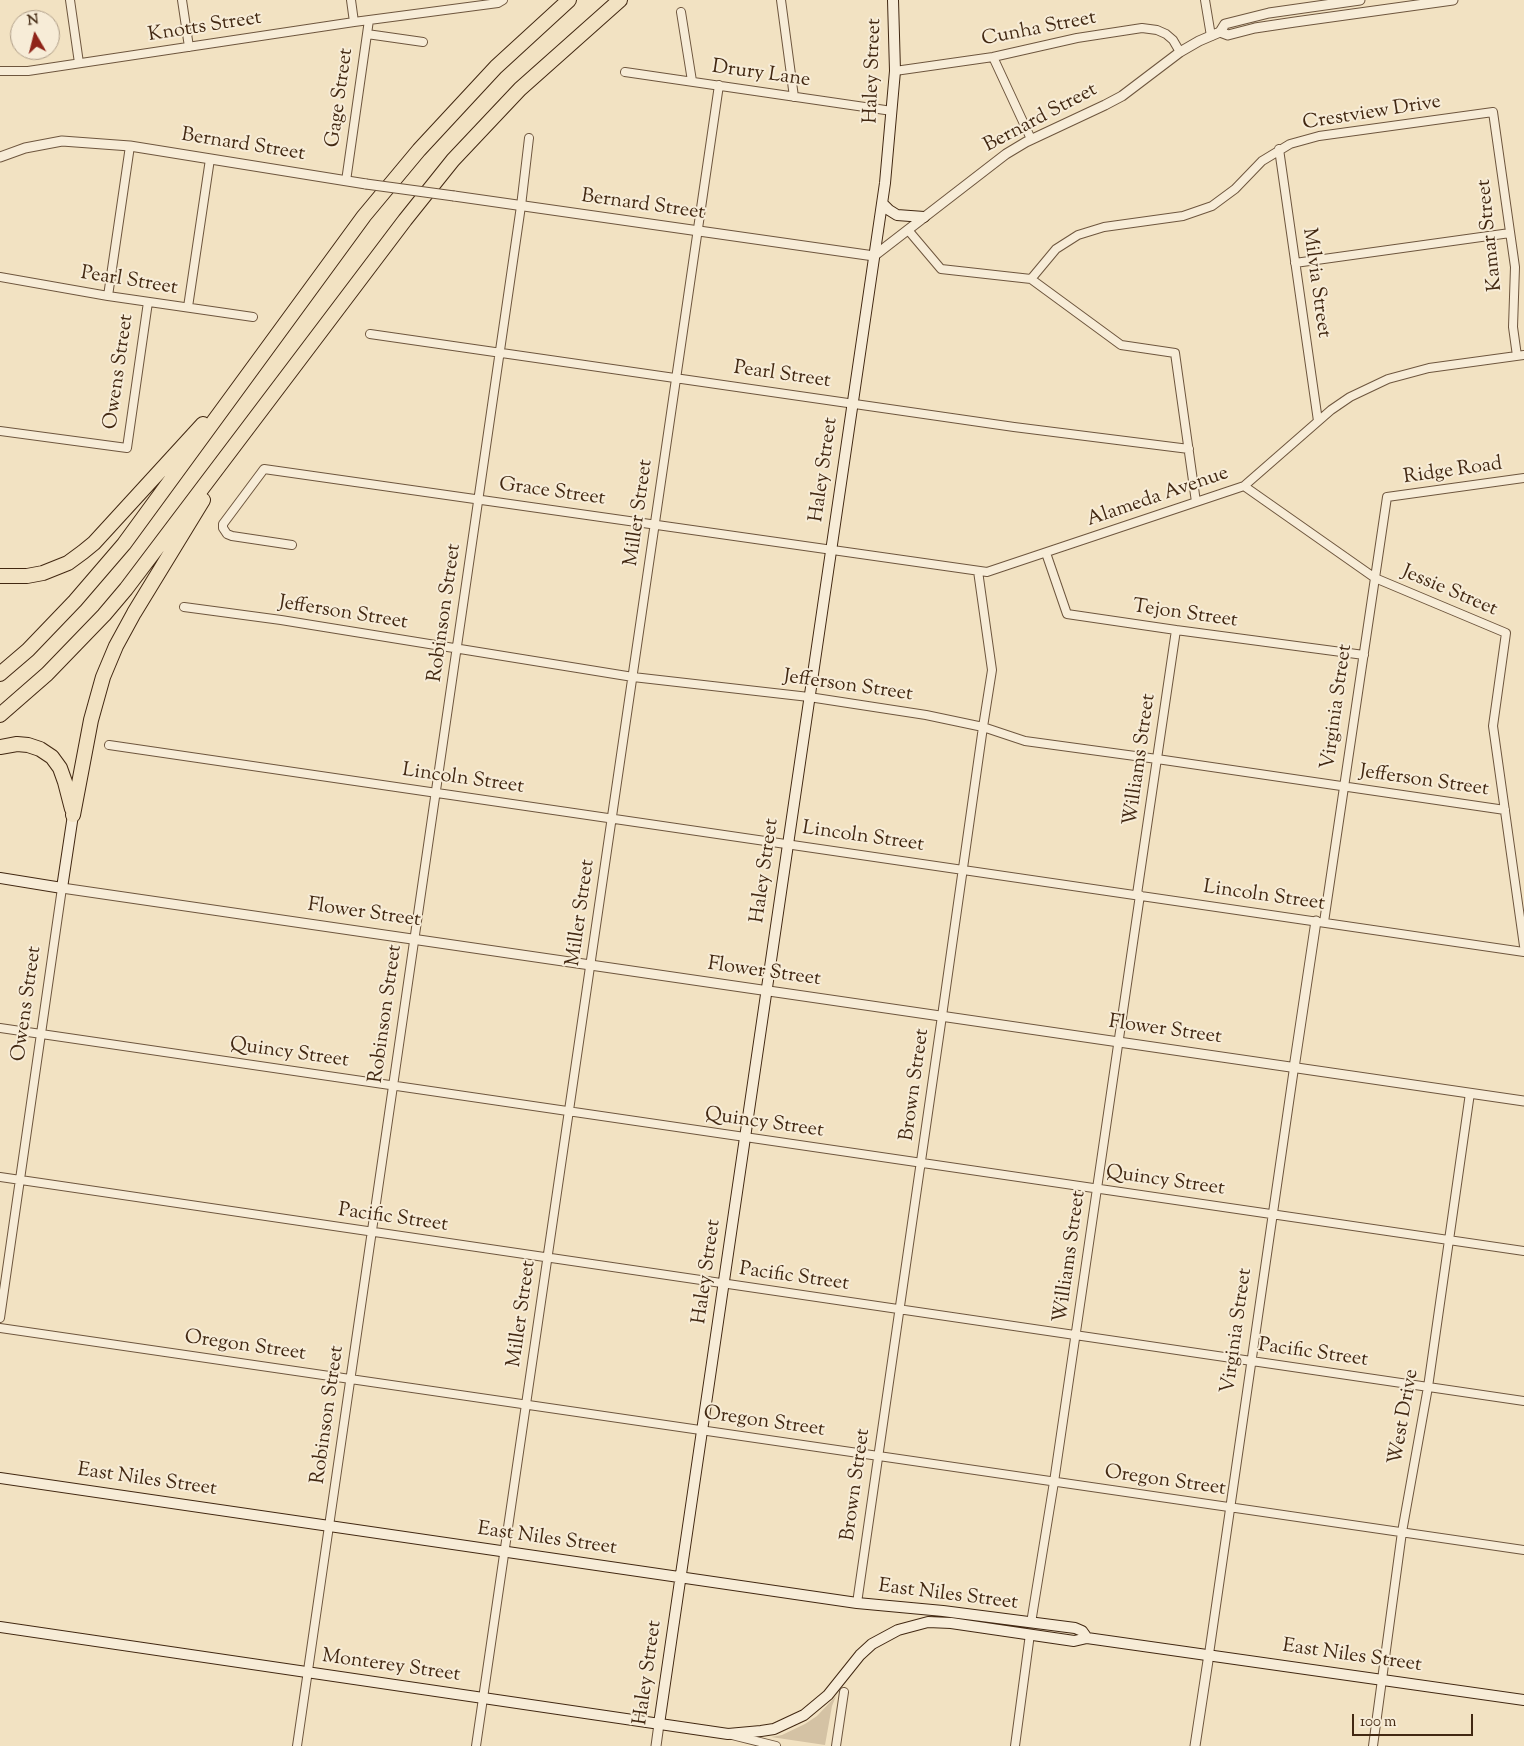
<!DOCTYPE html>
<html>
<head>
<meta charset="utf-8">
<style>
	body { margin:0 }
	#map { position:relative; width:1524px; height:1746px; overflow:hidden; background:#f2e2c2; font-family:"Sorts Mill Goudy",serif }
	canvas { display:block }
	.north { position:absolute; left:10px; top:10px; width:50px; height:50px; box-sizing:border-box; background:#f7ecd7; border:1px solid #af9e88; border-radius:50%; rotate:352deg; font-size:14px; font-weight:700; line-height:20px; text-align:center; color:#422812 }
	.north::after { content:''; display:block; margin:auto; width:18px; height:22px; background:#8f2418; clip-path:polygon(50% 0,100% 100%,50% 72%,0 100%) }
	.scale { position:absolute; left:1352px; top:1714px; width:121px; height:22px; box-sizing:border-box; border:2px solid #422812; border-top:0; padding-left:6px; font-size:15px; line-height:18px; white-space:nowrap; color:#422812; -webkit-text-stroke:4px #f7ecd7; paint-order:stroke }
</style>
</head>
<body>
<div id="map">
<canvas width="1524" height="1746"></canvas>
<div class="north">N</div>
<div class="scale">100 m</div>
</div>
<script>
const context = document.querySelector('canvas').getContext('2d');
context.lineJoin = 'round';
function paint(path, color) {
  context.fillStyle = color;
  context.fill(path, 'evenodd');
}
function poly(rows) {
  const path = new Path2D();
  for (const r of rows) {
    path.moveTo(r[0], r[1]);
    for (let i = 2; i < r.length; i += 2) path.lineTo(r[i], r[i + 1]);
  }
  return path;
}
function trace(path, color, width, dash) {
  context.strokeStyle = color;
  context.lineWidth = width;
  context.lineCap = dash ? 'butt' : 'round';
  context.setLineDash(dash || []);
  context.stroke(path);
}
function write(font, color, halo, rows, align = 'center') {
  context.font = font + ' "Sorts Mill Goudy",serif';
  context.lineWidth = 4;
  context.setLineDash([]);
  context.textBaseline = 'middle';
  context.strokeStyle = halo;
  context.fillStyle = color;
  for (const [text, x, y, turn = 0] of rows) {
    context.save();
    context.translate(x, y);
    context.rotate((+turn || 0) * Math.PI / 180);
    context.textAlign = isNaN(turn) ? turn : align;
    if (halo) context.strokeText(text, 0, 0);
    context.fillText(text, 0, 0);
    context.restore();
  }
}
paint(poly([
	[836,1696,832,1706,825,1745,771,1737,782,1735,805,1724,817,1716]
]), '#d4c2a4');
const minor = poly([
	[70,0,79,63],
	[182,0,189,47],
	[351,0,354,22],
	[781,0,794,97],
	[1205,0,1211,36],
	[681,12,692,81],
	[367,34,423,42],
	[993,57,1031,139],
	[0,71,28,71,354,22,498,3,503,0],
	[895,71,993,57,1077,38,1142,28,1157,30,1166,34,1173,40,1180,52],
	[625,72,892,111],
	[1279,149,1318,421],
	[346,181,369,20],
	[908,230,941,269,1031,279,1121,345,1175,353,1196,502],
	[1295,263,1510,233],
	[0,277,108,296,253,317],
	[1031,279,1056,249,1078,235,1104,227,1183,216,1212,206,1235,189,1262,161,1290,144,1319,136,1493,112,1515,267,1513,327,1517,356],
	[108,296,130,146],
	[188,307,210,159],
	[370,334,1014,427,1189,449],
	[0,431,127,448,148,302],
	[1244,486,1375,578,1506,633,1493,726,1524,946],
	[292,545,232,536,227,534,223,528,223,524,264,469,987,572,1244,486,1331,410,1350,397,1388,379,1429,368,1524,355],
	[1046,553,1067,614,1176,630,1364,655],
	[184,607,281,620,633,677,809,697,926,715,983,727,1025,741,1157,759,1505,810],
	[109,745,1524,952],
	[1137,894,1176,630],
	[1324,922,1387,497,1524,478],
	[0,1028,1524,1251],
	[0,1177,1524,1401],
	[0,1318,62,888],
	[0,1328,1524,1550],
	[857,1603,942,1016,983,727,992,670,978,571],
	[1031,1623,1054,1482,1140,895],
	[1209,1654,1294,1068],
	[732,1735,776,1746],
	[297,1746,521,206,529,138],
	[476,1746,719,85],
	[836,1746,844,1692],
	[1015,1746,1030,1634],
	[1373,1746,1402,1532,1428,1387,1470,1093]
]);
const tertiary = poly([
	[1220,32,1228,35,1255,28,1295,22,1453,0],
	[0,157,25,148,62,141,130,146,366,184],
	[454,196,874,256,1006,154,1026,142,1105,105,1122,96,1180,52,1199,41,1220,32,1225,24,1269,13,1360,0],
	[62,888,1524,1101],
	[1294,1068,1316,921],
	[656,1746,659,1724],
	[1195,1746,1209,1654]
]);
const secondary = poly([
	[882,203,889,210,897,215,924,217],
	[0,878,62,888,73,815],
	[0,1478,857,1603,943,1611,1075,1628,1082,1631,1087,1638],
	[0,1627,728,1734,761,1731,774,1729,804,1715,828,1695,860,1655,872,1644,898,1630,928,1622,951,1623,1074,1641,1087,1638,1524,1700],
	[659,1724,885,183,895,71,893,0]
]);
const motorway = poly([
	[0,576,27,576,43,573,68,563,83,552,94,543,203,424],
	[0,674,28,650,75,601,124,544,364,216,419,150,496,67,569,0],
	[0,715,47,674,104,615,126,589,405,220,453,160,520,89,620,0],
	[0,747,17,744,28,745,40,749,52,757,60,768,65,782,72,809],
	[73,815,91,720,103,677,116,646,134,613,203,500]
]);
trace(minor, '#6e563e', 10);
trace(tertiary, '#6e563e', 11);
trace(secondary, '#422812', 12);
trace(motorway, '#422812', 16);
trace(minor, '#f7ecd7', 8);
trace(tertiary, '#f7ecd7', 9);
trace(secondary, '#f7ecd7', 10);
trace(motorway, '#f2e2c2', 14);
const tertiaryBridge = poly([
	[366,184,454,196]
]);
trace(tertiaryBridge, '#6e563e', 11, []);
trace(tertiaryBridge, '#f7ecd7', 9);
write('20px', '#422812', '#f7ecd7', [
	["Knotts Street",205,28,-9],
	["Cunha Street",1039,30,-11],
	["Haley Street",874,71,-88],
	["Drury Lane",761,75,8],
	["Gage Street",341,98,-82],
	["Crestview Drive",1372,114,-9],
	["Bernard Street",1041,119,-28],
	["Bernard Street",243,146,9],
	["Bernard Street",643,206,8],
	["Kamar Street",1491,235,-96],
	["Pearl Street",129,282,9],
	["Milvia Street",1315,283,82],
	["Owens Street",120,372,-82],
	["Pearl Street",782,376,8],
	["Haley Street",825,470,-82],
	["Ridge Road",1453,472,-8],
	["Grace Street",552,493,8],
	["Alameda Avenue",1158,498,-19],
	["Miller Street",640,513,-82],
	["Jessie Street",1449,592,23],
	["Robinson Street",446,613,-82],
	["Jefferson Street",343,614,9],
	["Tejon Street",1185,615,8],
	["Jefferson Street",848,687,8],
	["Virginia Street",1338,707,-82],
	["Williams Street",1141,760,-82],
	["Lincoln Street",463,780,8],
	["Jefferson Street",1424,782,8],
	["Lincoln Street",863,838,8],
	["Haley Street",766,871,-82],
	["Lincoln Street",1264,897,8],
	["Miller Street",582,913,-82],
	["Flower Street",364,914,8],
	["Flower Street",764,973,8],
	["Owens Street",28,1004,-82],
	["Robinson Street",387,1014,-82],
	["Flower Street",1165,1031,8],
	["Quincy Street",289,1054,8],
	["Brown Street",916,1085,-82],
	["Quincy Street",764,1124,8],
	["Quincy Street",1165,1182,8],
	["Pacific Street",393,1219,8],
	["Williams Street",1071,1257,-82],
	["Haley Street",708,1272,-82],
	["Pacific Street",794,1278,8],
	["Miller Street",523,1314,-82],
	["Virginia Street",1238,1331,-82],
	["Oregon Street",245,1347,8],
	["Pacific Street",1313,1354,8],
	["Robinson Street",329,1415,-82],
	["West Drive",1405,1417,-80],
	["Oregon Street",764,1423,8],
	["East Niles Street",147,1481,8],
	["Oregon Street",1165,1482,8],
	["Brown Street",857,1485,-82],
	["East Niles Street",547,1540,8],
	["East Niles Street",948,1596,7],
	["East Niles Street",1352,1657,8],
	["Monterey Street",391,1667,8],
	["Haley Street",649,1673,-82]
]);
</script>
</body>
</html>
